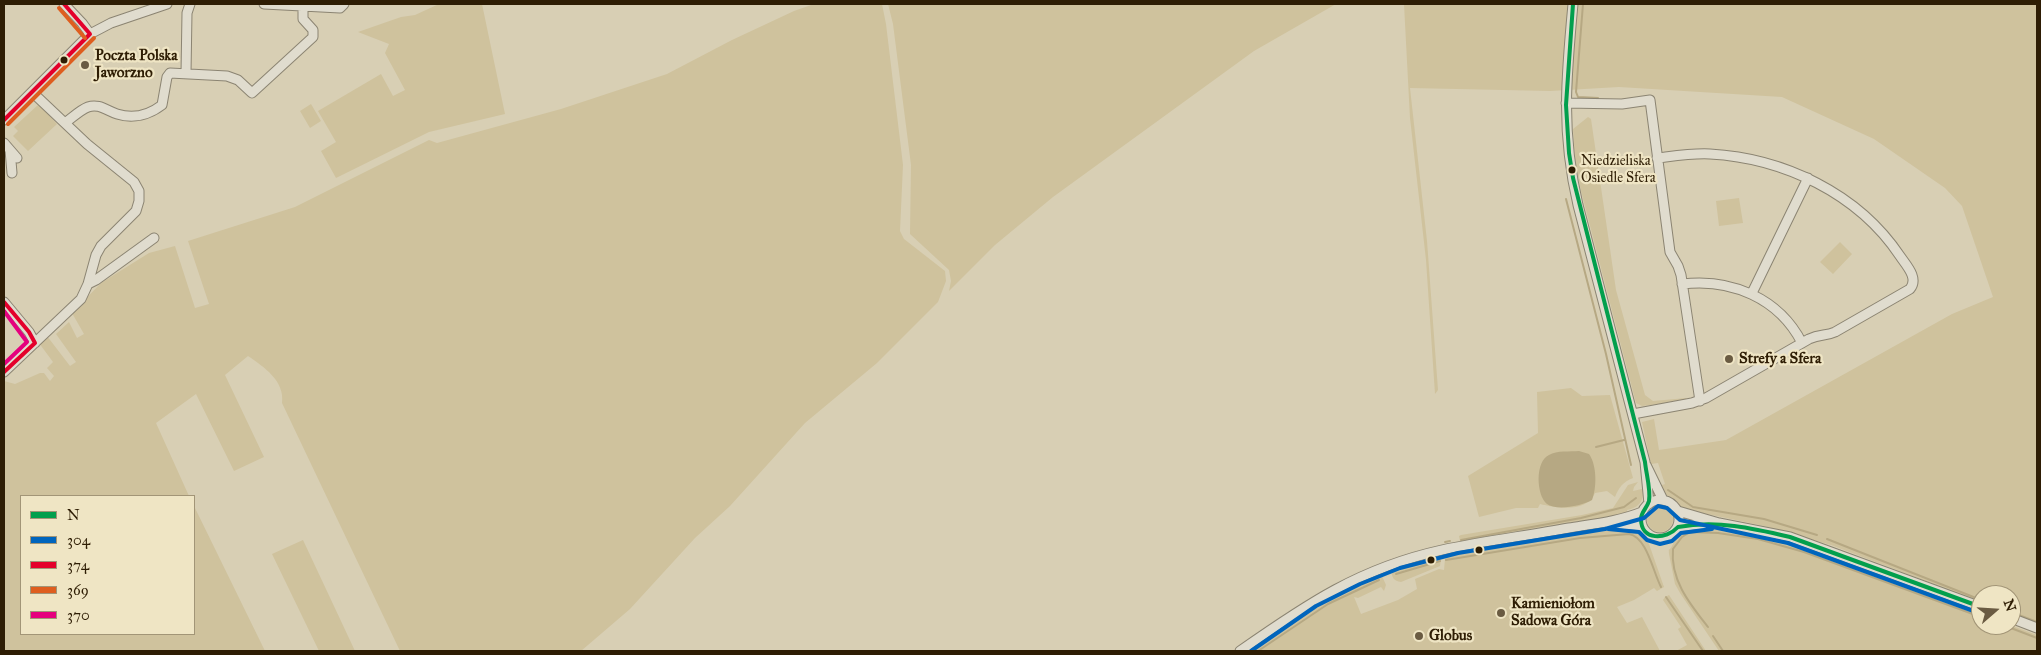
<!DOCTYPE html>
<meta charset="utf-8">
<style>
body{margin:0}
#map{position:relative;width:2041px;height:655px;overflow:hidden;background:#d8cfb4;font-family:"IM FELL Great Primer",serif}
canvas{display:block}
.frame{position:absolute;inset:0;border:5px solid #2e1d04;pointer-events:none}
.legend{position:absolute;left:20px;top:495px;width:175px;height:140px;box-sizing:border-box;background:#efe5c4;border:1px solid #a29577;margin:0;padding:6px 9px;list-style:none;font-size:15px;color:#2e1d04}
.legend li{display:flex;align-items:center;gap:10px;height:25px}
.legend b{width:25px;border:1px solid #a29577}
.north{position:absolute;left:1971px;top:585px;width:50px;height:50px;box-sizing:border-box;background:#efe5c4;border:1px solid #a29577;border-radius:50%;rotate:71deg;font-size:14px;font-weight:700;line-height:20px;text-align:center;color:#2e1d04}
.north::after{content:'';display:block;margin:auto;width:18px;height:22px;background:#6a5b42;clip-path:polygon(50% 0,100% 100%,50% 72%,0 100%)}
</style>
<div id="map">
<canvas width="2041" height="655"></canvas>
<div class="frame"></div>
<ul class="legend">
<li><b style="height:6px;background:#029f4d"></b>N</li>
<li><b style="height:6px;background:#0065bd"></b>304</li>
<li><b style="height:6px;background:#e4002b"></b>374</li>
<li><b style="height:6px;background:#de5e1f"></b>369</li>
<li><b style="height:6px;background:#e5007d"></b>370</li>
</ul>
<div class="north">N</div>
</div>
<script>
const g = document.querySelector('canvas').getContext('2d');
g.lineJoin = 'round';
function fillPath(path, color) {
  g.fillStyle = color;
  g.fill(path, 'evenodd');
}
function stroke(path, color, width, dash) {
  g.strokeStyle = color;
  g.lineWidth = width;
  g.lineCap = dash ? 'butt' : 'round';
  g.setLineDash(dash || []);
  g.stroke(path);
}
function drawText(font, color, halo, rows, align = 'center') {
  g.font = font + ' "IM FELL Great Primer",serif';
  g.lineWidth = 4.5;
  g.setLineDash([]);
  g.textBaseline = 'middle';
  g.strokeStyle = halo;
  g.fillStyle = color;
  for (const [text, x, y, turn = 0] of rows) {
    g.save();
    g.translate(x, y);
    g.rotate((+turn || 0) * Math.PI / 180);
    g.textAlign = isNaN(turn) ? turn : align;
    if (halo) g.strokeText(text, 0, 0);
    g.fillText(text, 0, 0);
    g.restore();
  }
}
fillPath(new Path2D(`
 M 439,4 L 482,4 L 505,114 L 429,132 L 336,178 L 321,151 L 336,142 L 318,111 L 381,74 L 393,96 L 405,90 L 385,53 L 389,44 L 358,32 L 401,17 L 415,15 Z
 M 814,4 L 882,4 L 886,24 L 903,165 L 900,231 L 904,239 L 945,271 L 946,281 L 938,302 L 877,363 L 805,423 L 730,506 L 695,538 L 630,609 L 581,651 L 400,651 L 282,403 C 285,381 264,367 248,356 L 225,375 L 264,457 L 234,471 L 196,394 L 156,423 L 189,496 L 21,496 L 21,634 L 194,634 L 194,506 L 265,651 L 4,651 L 4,381 L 15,384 L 40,373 L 44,373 L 50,381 L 54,376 L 47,368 L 53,362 L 39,343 L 47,336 L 70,366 L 76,362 L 56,334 L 69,322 L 77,338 L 84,334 L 72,313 L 101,283 L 149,253 L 175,246 L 195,308 L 209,304 L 188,241 L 295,207 L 429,140 L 437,143 L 561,109 L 667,74 L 732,40 L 794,11 Z
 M 888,4 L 1336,4 L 1254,51 L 1053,197 L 995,245 L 949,291 L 951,281 L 949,270 L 910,234 L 911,165 L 893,24 Z
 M 1404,4 L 2037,4 L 2037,624 L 2011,614 L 2011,595 L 1981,595 L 1981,602 L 1831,545 L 1764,526 L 1679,508 C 1673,499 1665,496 1659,486 L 1665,484 L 1658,463 L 1651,464 L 1642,422 L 1654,419 L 1659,450 L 1726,440 L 1952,314 L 1993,297 L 1962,206 L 1945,188 L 1874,139 L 1782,97 L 1619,87 L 1550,91 L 1410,88 L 1427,241 L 1438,390 L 1435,394 L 1426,260 L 1410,118 Z
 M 39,104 L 57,124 L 28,151 L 13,136 L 18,131 L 14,127 Z
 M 311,104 L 321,121 L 310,128 L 300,111 Z
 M 1588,117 L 1591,119 L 1616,290 L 1645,395 L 1653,401 L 1686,398 L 1687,401 L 1642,406 L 1636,403 L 1581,191 L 1575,160 L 1573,129 Z
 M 1739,198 L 1743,223 L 1719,226 L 1716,201 Z
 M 1840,242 L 1852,254 L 1833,274 L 1820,262 Z
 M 1571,388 L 1582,396 L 1610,395 L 1633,478 C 1623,482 1619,487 1615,497 L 1607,491 L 1595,493 C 1587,513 1557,508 1540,504 L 1538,508 L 1516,508 L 1479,517 L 1468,476 L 1538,433 L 1537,392 Z
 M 1638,482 L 1634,487 L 1633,491 L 1642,489 C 1645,501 1638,508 1627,510 L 1627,514 L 1462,543 L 1460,541 L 1459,536 L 1461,535 L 1582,515 L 1613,508 L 1628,485 Z
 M1647 519a13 13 0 1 1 26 0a13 13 0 1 1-26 0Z
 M 1704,529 L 1739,531 L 1805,549 L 1981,614 L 1981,625 L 2010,625 L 2037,635 L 2037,651 L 1719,651 L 1680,593 L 1675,584 L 1669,554 C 1669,546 1668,553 1672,546 C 1679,532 1689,530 1704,529 Z
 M 1621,530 L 1638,532 L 1649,544 L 1664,587 L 1657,591 L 1654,588 L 1634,600 L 1617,607 L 1627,623 L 1642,617 L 1660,651 L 1252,651 C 1293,623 1333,594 1379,576 L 1382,576 L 1386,585 L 1384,591 L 1381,587 L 1358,598 L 1354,597 L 1361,614 L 1398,600 L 1417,589 L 1415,579 L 1439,569 L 1444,570 L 1445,559 L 1449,556 L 1593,532 Z
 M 303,540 L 355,651 L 319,651 L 272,554 Z
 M 1436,558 L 1441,559 L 1440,566 L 1401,582 C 1394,581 1391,577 1392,571 Z
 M 1669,595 L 1706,651 L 1676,651 L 1687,645 L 1678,629 L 1681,627 L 1663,600 L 1665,597 Z`), '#cfc29d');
fillPath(new Path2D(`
 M 1579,451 L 1589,454 C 1597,465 1597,488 1592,500 C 1582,506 1556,511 1547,504 C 1536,495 1535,461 1549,455 C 1557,450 1570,452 1579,451 Z`), '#b6a883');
stroke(new Path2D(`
 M 1583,4 L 1576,92 L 1578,97 L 1598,98
 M 1566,199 L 1606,354 L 1631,465
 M 1596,447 L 1624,440
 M 1668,490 L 1693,507 L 1764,519 L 1817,535
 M 1827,539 L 1981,600
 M 1461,540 L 1581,518 L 1624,507 L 1636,498
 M 1445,542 L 1450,541
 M 1446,560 L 1580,538 L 1629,534 C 1647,537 1653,572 1661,587
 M 1396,574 L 1440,561
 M 1666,597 L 1703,651
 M 2011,612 L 2037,622
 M 2003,625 L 2037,638
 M 1708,627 C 1690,604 1670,580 1673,549 L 1682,537 L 1690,532 L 1718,533 L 1758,539 L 1804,552 L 1981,617
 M 1713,636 L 1723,651
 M 1258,651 L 1328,604 L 1379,580`), '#b6a883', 2);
const minor = new Path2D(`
 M 64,4 L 82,23 L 90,34
 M 264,4 L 340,8 L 344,4
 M 1573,4 C 1566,78 1561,132 1578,205 L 1645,462 L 1649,504
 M 186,73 L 187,13 L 190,4
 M 1566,103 L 1622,104 L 1650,100 L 1670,252 L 1678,266 L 1681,275 L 1700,401
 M 4,120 L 90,34 L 111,23 L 167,4
 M 65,123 C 72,118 80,110 88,107 C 99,103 107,111 117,114 C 133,119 149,115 162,105 L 167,77 L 170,73 L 227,76 L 238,80 L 252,93 L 313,37 L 313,30 L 303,19 L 303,5
 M 4,143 L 17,158
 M 10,150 L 12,173
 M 88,284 L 96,280 L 154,238
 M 1682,284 C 1731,278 1779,298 1802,343
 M 1752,293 L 1808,178
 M 4,302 L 29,332 L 35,343
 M 4,372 L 81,299 L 88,284 L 96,255 L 101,246 L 136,211 L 139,201 L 139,191 L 134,182 L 87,144 L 32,92
 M 1633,414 L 1692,403 L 1706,398 L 1809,339 C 1820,334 1826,336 1835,332 L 1910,289 C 1919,278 1906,265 1900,256 C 1858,193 1783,158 1710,154 C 1693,153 1674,156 1657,158
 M 1646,465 L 1663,500
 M1641 519a19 19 0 1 1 38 0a19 19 0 1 1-38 0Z
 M 1678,511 L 1719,523 L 1790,537 L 1981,607
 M 1608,523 L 1642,526
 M 1678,527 L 1711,523
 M 2011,618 L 2037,628
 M 1240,651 C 1307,604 1360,568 1442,550 C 1483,541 1526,536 1569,528 C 1593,524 1620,521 1642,512`);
stroke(minor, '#8b8472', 11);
stroke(minor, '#e0dcce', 9);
stroke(new Path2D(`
 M 1573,4 L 1566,105 L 1569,153 L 1573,178 L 1645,462 C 1646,473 1651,490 1649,501 C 1647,508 1641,512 1641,519 C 1641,541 1666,540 1678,527 C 1717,520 1752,528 1790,537 L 1981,607`), '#029f4d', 4);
stroke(new Path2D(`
 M 1608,529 L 1639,532 L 1647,540 L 1660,544 L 1672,541 L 1681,533 L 1712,529
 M 1251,651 L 1316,606 L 1360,584 L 1400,568 L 1458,553 L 1605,529 L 1644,518 L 1658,506 L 1667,508 L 1680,520 L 1788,543 L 1979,613`), '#0065bd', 4);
stroke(new Path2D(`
 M 4,120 L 90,34 L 64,4
 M 4,302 L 29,332 L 35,343
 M 4,372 L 35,343`), '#e4002b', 4);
stroke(new Path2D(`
 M 59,8 L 85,38
 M 8,124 L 94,38`), '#de5e1f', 4);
stroke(new Path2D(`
 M 4,311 L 27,342 L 4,364`), '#e5007d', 4);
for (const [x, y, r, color] of [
 [64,60,4.5,"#2e1d04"],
 [85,65,5,"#6a5b42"],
 [1572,170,4.5,"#2e1d04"],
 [1729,359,5,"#6a5b42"],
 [1479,550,4.5,"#2e1d04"],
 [1431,560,4.5,"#2e1d04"],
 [1501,613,5,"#6a5b42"],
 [1419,636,5,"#6a5b42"]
]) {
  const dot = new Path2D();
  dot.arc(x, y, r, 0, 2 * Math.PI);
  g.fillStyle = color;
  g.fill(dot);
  stroke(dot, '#efe5c4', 2);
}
drawText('14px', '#2e1d04', '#efe5c4', [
 ["Niedzieliska",1581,162],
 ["Osiedle Sfera",1581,179]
], 'left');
drawText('bold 15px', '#2e1d04', '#efe5c4', [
 ["Poczta Polska",95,56],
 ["Jaworzno",95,73],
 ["Strefy a Sfera",1739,359],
 ["Kamieniołom",1511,604],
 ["Sadowa Góra",1511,621],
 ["Globus",1429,636]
], 'left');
</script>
